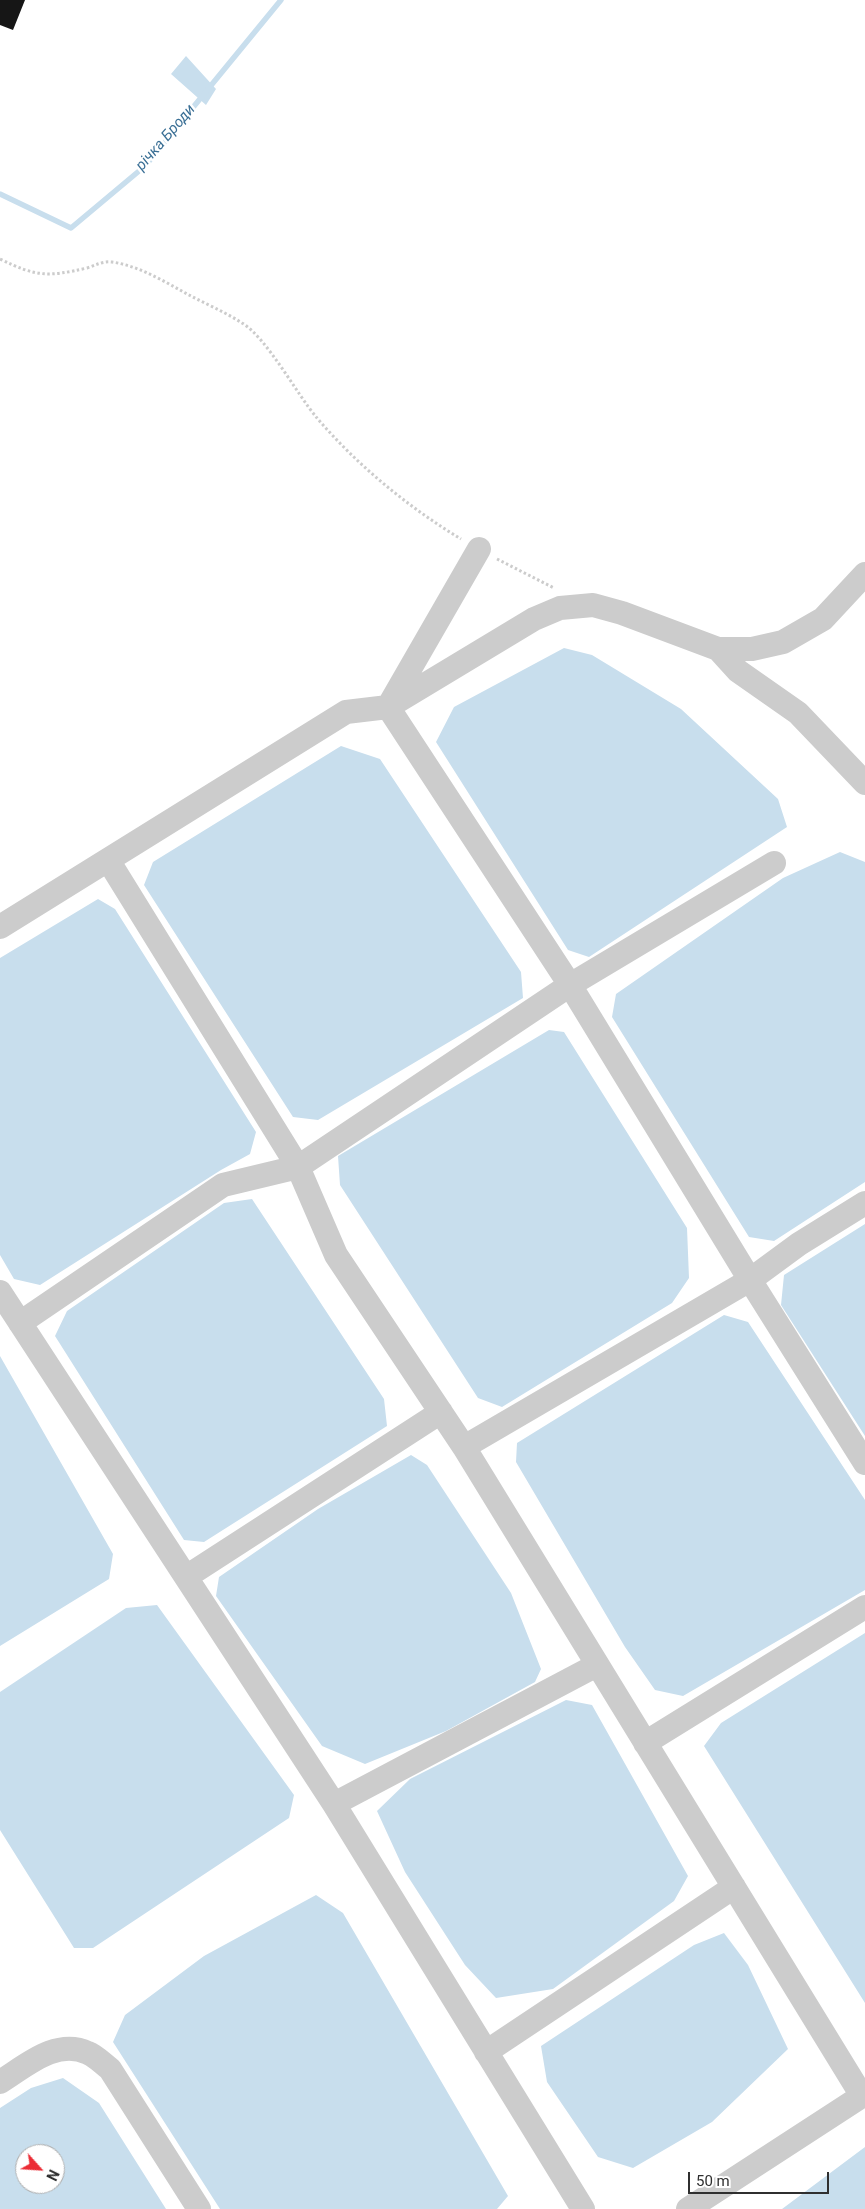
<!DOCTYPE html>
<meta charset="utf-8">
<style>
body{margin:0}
#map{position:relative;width:865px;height:2209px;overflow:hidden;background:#fff;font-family:Roboto,sans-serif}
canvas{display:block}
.north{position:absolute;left:15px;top:2144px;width:50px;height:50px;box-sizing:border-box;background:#fff;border:1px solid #acacac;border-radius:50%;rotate:116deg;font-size:14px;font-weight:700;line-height:20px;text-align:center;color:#2f2f2f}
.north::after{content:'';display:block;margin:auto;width:18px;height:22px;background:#eb2c35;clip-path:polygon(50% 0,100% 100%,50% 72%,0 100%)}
.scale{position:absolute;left:688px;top:2172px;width:141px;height:22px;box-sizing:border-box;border:2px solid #2f2f2f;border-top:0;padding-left:6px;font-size:15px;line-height:18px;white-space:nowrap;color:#2f2f2f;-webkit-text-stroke:4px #fff;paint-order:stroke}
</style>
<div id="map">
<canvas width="865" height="2209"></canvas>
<div class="north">N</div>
<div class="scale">50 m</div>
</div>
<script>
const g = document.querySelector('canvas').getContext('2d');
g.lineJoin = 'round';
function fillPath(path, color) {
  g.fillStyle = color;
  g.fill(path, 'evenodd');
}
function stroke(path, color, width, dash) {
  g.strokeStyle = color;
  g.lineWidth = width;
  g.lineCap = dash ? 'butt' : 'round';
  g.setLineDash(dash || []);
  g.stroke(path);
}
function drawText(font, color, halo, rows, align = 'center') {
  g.font = font + ' Roboto,sans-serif';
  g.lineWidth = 5;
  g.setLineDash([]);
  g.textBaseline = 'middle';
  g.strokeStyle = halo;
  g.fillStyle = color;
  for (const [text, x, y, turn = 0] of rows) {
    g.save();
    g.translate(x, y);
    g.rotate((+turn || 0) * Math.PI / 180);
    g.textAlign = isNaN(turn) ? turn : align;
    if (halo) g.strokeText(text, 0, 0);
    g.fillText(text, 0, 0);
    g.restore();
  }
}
fillPath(new Path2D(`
 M 186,56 L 216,89 L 206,105 L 171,74 Z
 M 564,648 L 592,655 L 681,709 L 778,799 L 787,827 L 589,957 L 568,950 L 436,742 L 454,707 Z
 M 341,746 L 380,759 L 521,972 L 523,998 L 318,1120 L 293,1117 L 144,885 L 153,862 Z
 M 840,852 L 865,862 L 865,1182 L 774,1241 L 749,1237 L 612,1017 L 616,994 L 783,878 Z
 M 98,899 L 115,909 L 256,1132 L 250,1154 L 221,1170 L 40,1285 L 14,1279 L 0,1255 L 0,958 Z
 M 549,1030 L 564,1032 L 687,1228 L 689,1278 L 672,1303 L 502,1407 L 478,1398 L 340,1185 L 338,1156 Z
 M 252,1199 L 384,1399 L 387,1426 L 204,1542 L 184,1540 L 55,1336 L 67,1311 L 224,1203 Z
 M 865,1224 L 865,1436 L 781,1305 L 784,1275 Z
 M 724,1315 L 748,1322 L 865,1500 L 865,1590 L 683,1696 L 655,1690 L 625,1647 L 516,1462 L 517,1443 Z
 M 0,1356 L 113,1554 L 109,1579 L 0,1646 Z
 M 411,1455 L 427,1465 L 511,1593 L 541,1669 L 535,1682 L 446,1731 L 365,1764 L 322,1746 L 216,1596 L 219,1577 L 318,1509 Z
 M 157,1605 L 294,1795 L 289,1818 L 93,1948 L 74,1948 L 0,1830 L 0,1692 L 126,1608 Z
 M 865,1633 L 865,2003 L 704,1746 L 721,1723 Z
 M 566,1700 L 592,1705 L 688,1876 L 674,1901 L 553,1989 L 496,1998 L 465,1965 L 405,1872 L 377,1811 L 410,1779 Z
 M 316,1895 L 343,1913 L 508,2196 L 497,2209 L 220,2209 L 113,2042 L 125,2015 L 204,1956 Z
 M 724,1933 L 748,1965 L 788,2049 L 712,2122 L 633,2168 L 598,2157 L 547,2082 L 541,2046 L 694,1945 Z
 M 63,2078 L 99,2103 L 166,2209 L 0,2209 L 0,2108 L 31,2088 ZM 25,2154 L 55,2154 L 55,2184 L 25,2184 Z
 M 865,2147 L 865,2209 L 782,2209 Z`), '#c8deed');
stroke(new Path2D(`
 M 0,194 L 71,228 L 145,166 L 281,0`), '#c8deed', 5.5);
fillPath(new Path2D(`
 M 0,0 L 25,0 L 13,30 L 0,25 Z`), '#161616');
stroke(new Path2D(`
 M 0,259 C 37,277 47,277 87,268 C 96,265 103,261 112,262 C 140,266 165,282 189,295 C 206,304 225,312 242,323 C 267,338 296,393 317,418 C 357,465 408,507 461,539
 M 497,559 L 554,588`), '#ccc', 3, [2.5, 2.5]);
stroke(new Path2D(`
 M 865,574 L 823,619 L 783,642 L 752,649 L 718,649 L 622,613 L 593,605 L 560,608 L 534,619 L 388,707 L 570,985 L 750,1280 L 865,1463
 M 718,649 L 738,671 L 798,713 L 865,783
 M 108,860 L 298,1167 L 336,1255 L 464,1447 L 862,2096
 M 0,927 L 346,712 L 388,707 L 479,549
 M 0,1292 L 334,1804 L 583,2209
 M 20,1323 L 223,1185 L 298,1167 L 570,985 L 774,863
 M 464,1447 L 750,1280 L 799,1244 L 865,1203
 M 186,1577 L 441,1412
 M 645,1743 L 865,1607
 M 334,1804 L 597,1665
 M 486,2052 L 734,1887
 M 0,2082 C 26,2066 56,2038 88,2053 C 96,2056 103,2064 110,2069 L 199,2209
 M 688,2209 L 865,2094`), '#ccc', 24);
drawText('italic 15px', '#3a6f95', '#fff', [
 ["річка Броди",166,138,-49]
]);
</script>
